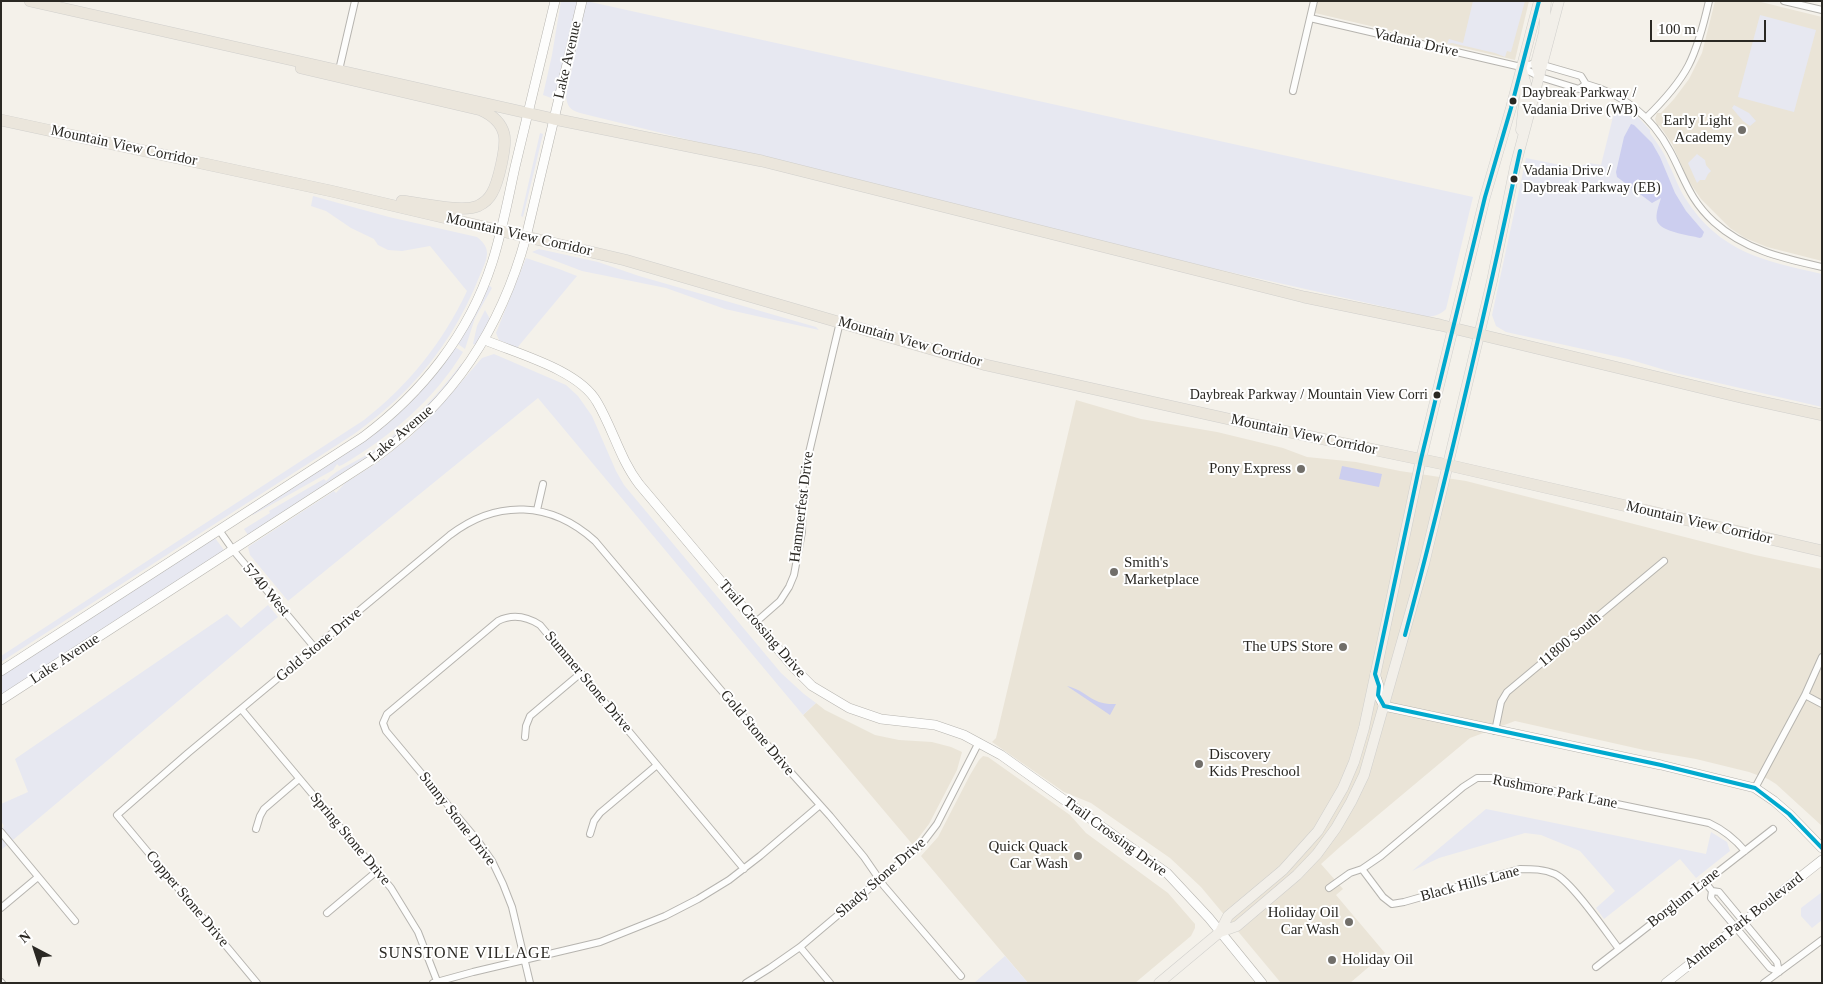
<!DOCTYPE html>
<style>
body{margin:0}
#map{position:relative;width:1823px;height:984px;overflow:hidden;background:#f4f1ea;font-family:"Times New Roman",serif}
canvas{display:block}
.frame{position:absolute;inset:0;border:2px solid #2a2823;pointer-events:none}
.north{position:absolute;left:10px;top:924px;width:50px;height:50px;-webkit-text-stroke:4px #fff;paint-order:stroke;rotate:320deg;font-size:14px;font-weight:700;line-height:20px;text-align:center;color:#2a2823}
.north::after{content:'';display:block;margin:auto;width:18px;height:22px;background:#2a2823;clip-path:polygon(50% 0,100% 100%,50% 72%,0 100%)}
.scale{position:absolute;left:1650px;top:20px;width:116px;height:22px;box-sizing:border-box;border:2px solid #2a2823;border-top:0;padding-left:6px;font-size:15px;line-height:18px;white-space:nowrap;color:#2a2823;-webkit-text-stroke:4px #fff;paint-order:stroke}
</style>
<div id="map">
<canvas width="1823" height="984"></canvas>
<div class="frame"></div>
<div class="north">N</div>
<div class="scale">100 m</div>
</div>
<script>
const g = document.querySelector('canvas').getContext('2d');
g.lineJoin = 'round';
function fillPath(path, color) {
  g.fillStyle = color;
  g.fill(path, 'evenodd');
}
function stroke(path, color, width, dash) {
  g.strokeStyle = color;
  g.lineWidth = width;
  g.lineCap = dash ? 'butt' : 'round';
  g.setLineDash(dash || []);
  g.stroke(path);
}
function drawText(font, color, halo, rows, align = 'center') {
  g.font = font + ' "Times New Roman",serif';
  g.lineWidth = 4;
  g.setLineDash([]);
  g.textBaseline = 'middle';
  g.strokeStyle = halo;
  g.fillStyle = color;
  for (const [text, x, y, turn = 0] of rows) {
    g.save();
    g.translate(x, y);
    g.rotate((+turn || 0) * Math.PI / 180);
    g.textAlign = isNaN(turn) ? turn : align;
    if (halo) g.strokeText(text, 0, 0);
    g.fillText(text, 0, 0);
    g.restore();
  }
}
fillPath(new Path2D(`
 M 1318,1 L 1529,1 L 1515,60 L 1315,13 Z
 M 1715,1 L 1757,1 L 1822,17 L 1822,261 L 1767,247 L 1745,238 L 1730,228 L 1701,199 L 1688,180 L 1672,144 L 1660,126 L 1657,125 L 1655,119 L 1657,113 L 1661,113 L 1674,99 L 1689,79 L 1702,53 Z
 M 1076,400 L 1141,419 L 1217,432 L 1283,448 L 1307,457 L 1356,462 L 1400,471 L 1466,481 L 1755,555 L 1822,569 L 1822,826 L 1776,784 L 1768,779 L 1749,772 L 1696,759 L 1644,750 L 1515,721 L 1470,738 L 1341,846 L 1321,864 L 1343,889 L 1336,895 L 1385,953 L 1350,983 L 1281,983 L 1201,887 L 1170,858 L 1091,803 L 1064,792 L 992,742 L 996,738 Z
 M 816,703 L 825,710 L 875,735 L 899,740 L 932,742 L 951,747 L 962,752 L 957,770 L 929,824 L 913,845 L 803,715 Z
 M 983,756 L 988,757 L 1070,815 L 1086,833 L 1168,893 L 1195,924 L 1195,928 L 1191,936 L 1135,983 L 1028,983 L 921,856 L 938,837 L 970,775 L 979,760 Z`), '#eae4d7');
fillPath(new Path2D(`
 M 561,1 L 579,1 L 554,99 L 543,95 L 552,55 Z
 M 586,1 L 1473,197 L 1446,309 C 1433,322 1419,315 1403,311 L 1190,263 L 580,113 C 570,110 567,106 566,96 Z
 M 1473,1 L 1525,1 L 1511,52 L 1507,51 L 1505,57 L 1495,53 L 1452,43 L 1447,44 L 1449,39 L 1463,43 Z
 M 1760,15 L 1816,30 L 1794,112 L 1738,97 Z
 M 1616,105 L 1632,115 L 1635,114 L 1650,130 L 1650,133 C 1657,143 1664,152 1668,163 C 1674,174 1678,187 1685,198 C 1719,252 1764,261 1822,274 L 1822,407 L 1675,373 L 1628,359 L 1506,332 L 1496,326 L 1492,315 L 1526,158 L 1575,168 L 1589,163 L 1601,165 Z
 M 1734,105 L 1749,113 L 1756,121 L 1750,126 L 1743,121 L 1732,108 Z
 M 540,133 L 543,134 L 523,217 L 521,216 Z
 M 1697,154 L 1705,160 L 1706,165 L 1711,171 L 1708,174 L 1705,180 L 1700,180 L 1697,183 L 1688,163 Z
 M 313,196 L 389,217 L 477,237 C 482,241 487,246 487,253 C 487,260 483,268 480,275 C 464,316 440,355 409,387 C 392,405 373,420 354,434 L 1,662 L 1,656 L 364,420 C 409,385 443,342 467,291 L 430,246 L 402,251 L 388,250 L 378,245 L 374,239 L 351,228 L 326,211 L 311,206 Z
 M 539,249 L 598,262 L 639,276 L 816,327 L 819,330 L 725,309 L 666,288 L 582,271 L 532,252 Z
 M 526,258 L 559,269 L 577,276 L 517,348 L 499,340 L 496,333 Z
 M 489,285 L 492,288 L 475,318 L 465,349 L 458,344 L 478,309 Z
 M 485,310 L 490,319 L 476,345 L 473,344 L 477,326 Z
 M 455,347 L 463,352 C 434,400 390,437 342,465 L 339,466 L 337,464 L 333,470 L 253,515 L 252,514 L 371,436 L 393,419 L 417,396 Z
 M 494,354 L 566,385 L 578,396 L 592,416 L 616,471 L 624,485 L 781,673 L 804,694 L 816,703 L 803,715 L 538,398 L 288,601 L 250,555 L 248,547 L 334,491 L 336,493 L 345,483 L 377,463 L 409,438 L 436,411 L 482,358 Z
 M 461,364 L 463,366 L 427,408 L 387,444 L 248,535 L 244,529 L 270,513 L 269,511 L 324,479 L 326,481 C 339,467 359,461 374,450 C 409,425 435,399 461,364 Z
 M 215,538 L 224,550 L 223,552 L 1,695 L 1,675 Z
 M 268,605 L 278,617 L 1,850 L 1,829 L 4,826 L 1,821 L 1,804 L 28,792 L 15,759 L 227,614 L 241,628 Z
 M 1486,809 L 1706,854 L 1711,832 L 1727,842 L 1730,851 L 1696,878 L 1680,859 L 1604,919 L 1596,908 L 1615,891 L 1580,851 L 1541,835 L 1525,833 L 1439,858 L 1412,871 Z
 M 1822,892 L 1822,920 L 1812,928 L 1801,916 L 1801,908 Z
 M 1005,956 L 1028,983 L 974,983 Z`), '#e7e8f1');
fillPath(new Path2D(`
 M 1631,124 L 1634,125 L 1652,143 L 1660,157 L 1675,193 L 1686,211 L 1704,232 L 1702,237 L 1700,238 C 1689,235 1661,232 1657,221 C 1655,214 1659,205 1661,198 L 1652,203 L 1617,177 L 1616,172 L 1624,137 Z
 M 1342,466 L 1382,474 L 1379,487 L 1339,479 Z
 M 1067,686 C 1088,691 1090,705 1116,704 L 1110,715 Z`), '#ccceef');
const street = new Path2D(`
 M 1784,1 L 1822,10
 M 1310,18 L 1521,67 L 1540,77 L 1579,89 L 1586,84
 M 1521,67 L 1536,63 L 1581,76 L 1586,84 C 1623,94 1652,117 1670,151 C 1685,179 1689,199 1714,222 C 1745,250 1782,258 1822,267
 M 339,70 L 355,1
 M 1293,91 L 1314,1
 M 1646,118 C 1688,77 1696,58 1709,1
 M 537,510 L 543,484
 M 219,530 L 233,550 L 315,648
 M 756,622 L 780,601 L 789,587 L 794,575 L 802,532 L 803,478 L 840,322
 M 1805,695 L 1822,704
 M 242,710 L 391,888 L 418,932 L 437,981
 M 1495,731 L 1501,702 L 1507,692 L 1664,561
 M 525,737 L 526,726 L 530,716 L 581,673
 M 1755,788 L 1805,695 L 1822,657
 M 256,829 L 260,816 L 264,809 L 299,779
 M 1,832 L 75,921
 M 590,834 L 594,821 L 600,813 L 657,765
 M 1362,869 L 1383,897 L 1392,904 L 1404,902 L 1520,869 C 1532,869 1544,869 1555,874 C 1572,882 1606,932 1619,949
 M 1705,882 L 1712,891 L 1711,898 L 1770,968 L 1779,972
 M 1329,888 L 1350,873 L 1362,869 L 1381,856 L 1463,787 L 1477,778 L 1491,778 L 1709,823 C 1724,830 1734,838 1745,851
 M 1712,891 L 1719,892 L 1777,962 L 1779,972
 M 1,908 L 38,877
 M 327,913 L 377,871
 M 800,947 L 830,983
 M 1596,967 L 1773,829
 M 1,982 L 2,983
 M 257,983 L 117,815 L 188,753 L 450,535 C 497,499 551,501 595,541 L 786,767 L 830,816 L 864,857 L 884,886 L 961,976
 M 433,983 L 473,972 L 600,942 L 665,916 L 698,899 L 729,880 L 760,856 L 820,805
 M 530,983 L 512,907 L 503,884 L 492,861 L 478,841 L 386,731 L 383,723 L 387,714 L 498,621 C 512,614 526,616 540,625 L 744,869
 M 746,983 L 770,968 L 800,947 L 921,845 L 937,824 L 979,742
 M 1764,983 L 1822,940`);
const secondary = new Path2D(`
 M 485,340 C 518,354 579,370 597,402 C 613,429 620,459 639,484 L 794,668 L 812,686 L 849,708 L 881,719 L 935,725 L 964,735 L 1001,755 L 1167,873 L 1209,918 L 1262,983
 M 1,671 L 363,437 C 422,393 469,334 492,263 C 502,232 508,199 515,167 C 528,112 542,57 555,1
 M 1375,674 L 1379,686 L 1378,695 L 1384,706 L 1661,765 L 1755,788 L 1774,801 L 1789,814 L 1822,848
 M 1,700 L 376,457 C 453,401 501,329 526,237 L 582,1
 M 1666,983 L 1822,860`);
const primary = new Path2D(`
 M 1538,71 L 1536,63 L 1544,32 L 1546,1
 M 1521,130 L 1526,84 L 1522,71
 M 1220,932 L 1228,916 L 1283,870 L 1318,831 L 1343,788 L 1354,762 L 1364,728 L 1421,459 L 1485,197 L 1511,108 L 1539,1
 M 1159,983 L 1220,932 L 1237,926 L 1297,875 L 1317,854 L 1336,828 L 1351,802 L 1364,775 L 1424,564 L 1492,281 L 1515,167 L 1559,1`);
const highway = new Path2D(`
 M 30,1 L 554,119 L 762,161 L 1304,297 L 1440,325 L 1744,398 L 1822,415
 M 301,68 L 481,110 C 492,115 501,122 504,134 C 507,146 498,183 492,193 C 489,199 484,203 478,206 C 462,213 421,203 402,201
 M 1,120 L 331,191 L 625,260 L 986,365 L 1260,426 L 1448,465 L 1822,551`);
stroke(street, '#b6b4af', 8);
stroke(secondary, '#b6b4af', 10);
stroke(primary, '#d0cfcc', 11);
stroke(highway, '#d0cfcc', 12);
stroke(street, '#fdfdfc', 6);
stroke(secondary, '#fdfdfc', 9);
stroke(primary, '#f2efe9', 10);
stroke(highway, '#ebe6dc', 11);
stroke(new Path2D(`
 M 1405,635 C 1448,475 1485,313 1520,151
 M 1384,706 L 1378,695 L 1379,686 L 1375,674 L 1421,459 L 1485,197 L 1511,108 L 1539,1
 M 1384,706 L 1661,765 L 1755,788 L 1789,814 L 1822,848`), '#00a9ce', 4);
for (const [x, y, r, color] of [
 [1513,101,4.5,"#2a2823"],
 [1742,130,5,"#716e69"],
 [1514,179,4.5,"#2a2823"],
 [1437,395,4.5,"#2a2823"],
 [1301,469,5,"#716e69"],
 [1114,572,5,"#716e69"],
 [1343,647,5,"#716e69"],
 [1199,764,5,"#716e69"],
 [1078,856,5,"#716e69"],
 [1349,922,5,"#716e69"],
 [1332,960,5,"#716e69"]
]) {
  const dot = new Path2D();
  dot.arc(x, y, r, 0, 2 * Math.PI);
  g.fillStyle = color;
  g.fill(dot);
  stroke(dot, '#fff', 2);
}
drawText('14px', '#2a2823', '#fff', [
 ["Daybreak Parkway /",1522,93],
 ["Vadania Drive (WB)",1522,110],
 ["Vadania Drive /",1523,171],
 ["Daybreak Parkway (EB)",1523,188],
 ["Daybreak Parkway / Mountain View Corri",1428,395,"right"]
], 'left');
drawText('15px', '#2a2823', '#fff', [
 ["Vadania Drive",1416,43,13],
 ["Lake Avenue",568,60,-77],
 ["Mountain View Corridor",124,146,12],
 ["Mountain View Corridor",519,235,13],
 ["Mountain View Corridor",910,342,16],
 ["Lake Avenue",401,434,-40],
 ["Mountain View Corridor",1304,435,12],
 ["Hammerfest Drive",802,507,-83],
 ["Mountain View Corridor",1699,523,13],
 ["5740 West",266,590,50],
 ["Trail Crossing Drive",762,629,49],
 ["11800 South",1570,640,-40],
 ["Gold Stone Drive",319,645,-40],
 ["Lake Avenue",65,659,-33],
 ["Summer Stone Drive",588,682,50],
 ["Gold Stone Drive",757,733,50],
 ["Rushmore Park Lane",1555,792,11],
 ["Sunny Stone Drive",457,819,52],
 ["Trail Crossing Drive",1115,837,36],
 ["Spring Stone Drive",350,839,50],
 ["Shady Stone Drive",881,878,-41],
 ["Black Hills Lane",1470,884,-15],
 ["Borglum Lane",1684,898,-38],
 ["Copper Stone Drive",187,899,50],
 ["Anthem Park Boulevard",1744,921,-38]
]);
drawText('15px', '#2a2823', '#fff', [
 ["Early Light",1732,121],
 ["Academy",1732,138],
 ["Pony Express",1291,469],
 ["Smith's",1124,563,"left"],
 ["Marketplace",1124,580,"left"],
 ["The UPS Store",1333,647],
 ["Discovery",1209,755,"left"],
 ["Kids Preschool",1209,772,"left"],
 ["Quick Quack",1068,847],
 ["Car Wash",1068,864],
 ["Holiday Oil",1339,913],
 ["Car Wash",1339,930],
 ["Holiday Oil",1342,960,"left"]
], 'right');
g.letterSpacing = '1px';
drawText('16px', '#2a2823', '#fff', [
 ["SUNSTONE VILLAGE",465,954]
]);
g.letterSpacing = '0px';
</script>
